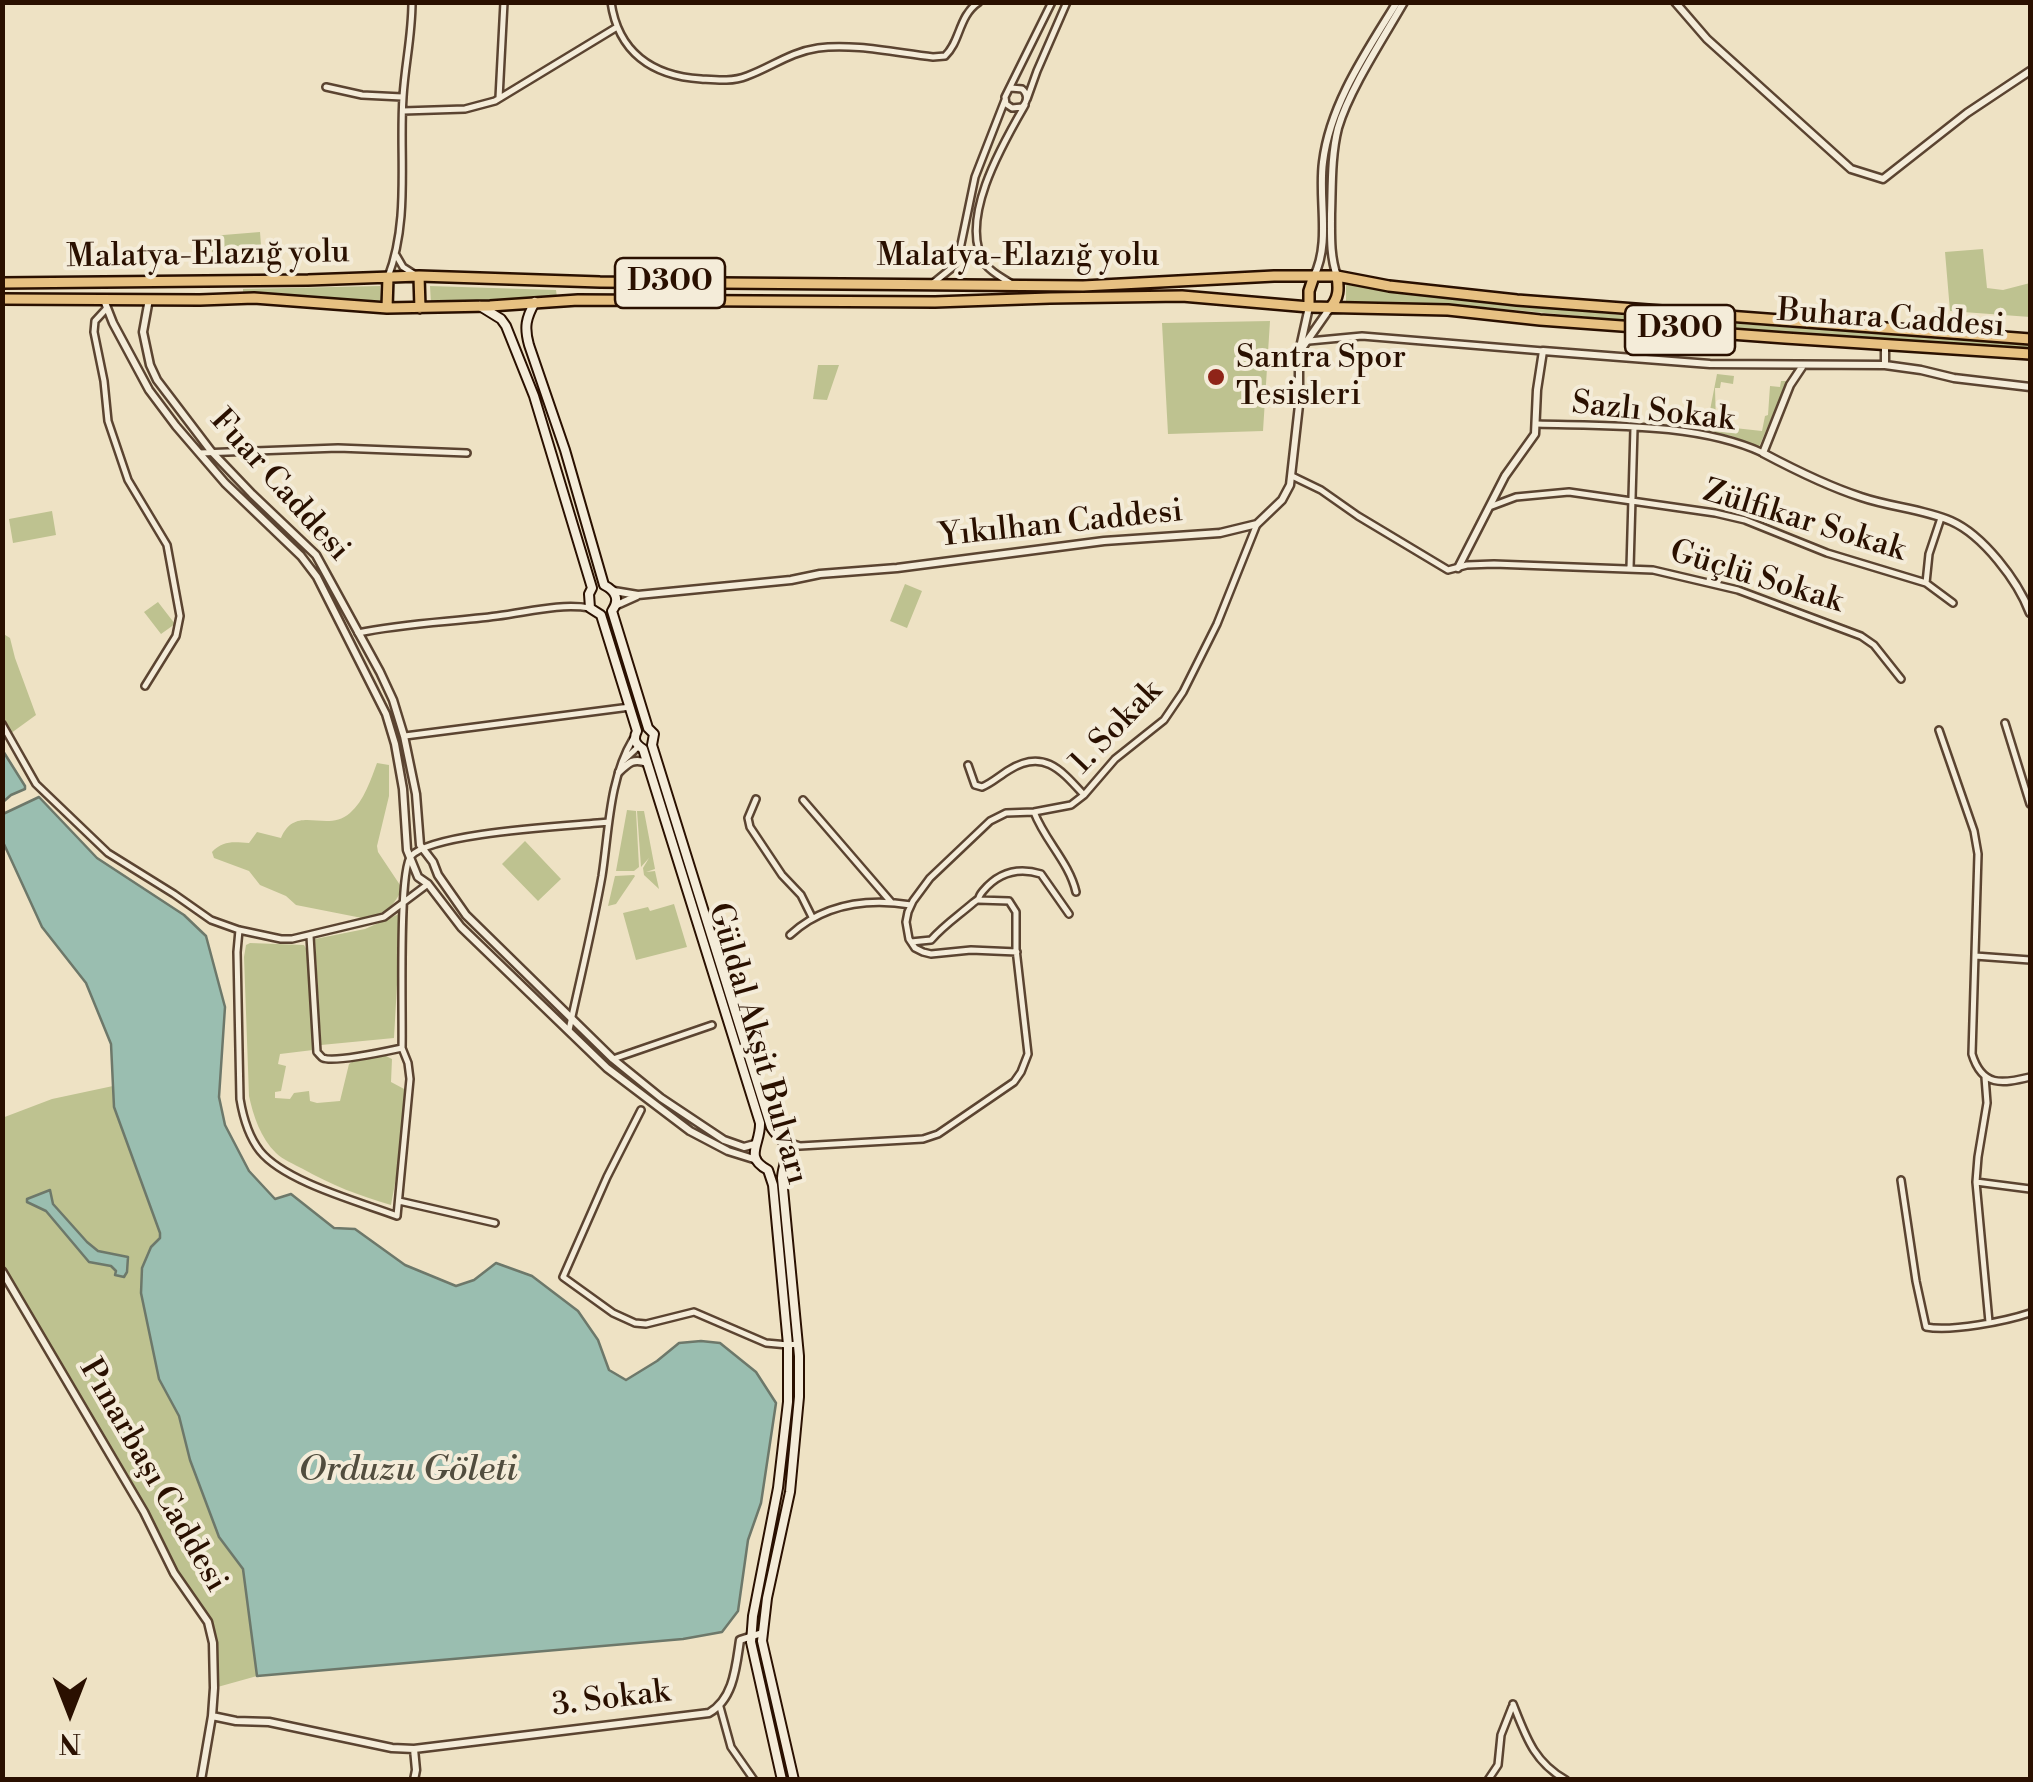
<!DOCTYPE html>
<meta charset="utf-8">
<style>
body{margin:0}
#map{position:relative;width:2033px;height:1782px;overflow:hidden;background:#eee2c4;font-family:"Libre Bodoni",serif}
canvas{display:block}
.frame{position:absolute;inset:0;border:5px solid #2a1000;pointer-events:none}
.north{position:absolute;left:20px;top:1662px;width:100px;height:100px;-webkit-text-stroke:8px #f4ecd9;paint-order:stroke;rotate:180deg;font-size:28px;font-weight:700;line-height:40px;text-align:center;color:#2a1000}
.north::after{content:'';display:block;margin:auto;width:35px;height:45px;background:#2a1000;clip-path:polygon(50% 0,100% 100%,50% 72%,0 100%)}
</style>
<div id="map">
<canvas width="2033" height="1782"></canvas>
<div class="frame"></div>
<div class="north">N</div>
</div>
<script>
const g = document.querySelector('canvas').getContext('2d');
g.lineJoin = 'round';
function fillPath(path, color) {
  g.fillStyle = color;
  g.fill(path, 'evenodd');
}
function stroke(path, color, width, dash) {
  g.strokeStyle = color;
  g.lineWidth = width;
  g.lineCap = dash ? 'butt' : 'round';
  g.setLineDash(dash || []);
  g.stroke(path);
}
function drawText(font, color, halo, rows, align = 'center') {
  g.font = font + ' "Libre Bodoni",serif';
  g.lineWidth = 8;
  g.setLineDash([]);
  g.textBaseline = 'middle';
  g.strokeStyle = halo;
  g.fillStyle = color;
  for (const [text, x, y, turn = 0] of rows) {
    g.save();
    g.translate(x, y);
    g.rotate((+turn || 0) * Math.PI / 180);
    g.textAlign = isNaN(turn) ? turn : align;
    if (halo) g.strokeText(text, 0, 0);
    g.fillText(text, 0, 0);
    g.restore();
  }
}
fillPath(new Path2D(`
 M 260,232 L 262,259 L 213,262 L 211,236 Z
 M 1983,249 L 1987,288 L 2003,290 L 2030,283 L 2030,317 L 1950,311 L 1945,252 Z
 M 1346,283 L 1440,297 L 1640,317 L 2030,344 L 2030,349 L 1641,322 L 1483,307 L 1346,302 Z
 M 380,286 L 381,304 L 243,294 L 243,289 Z
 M 430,286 L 556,290 L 557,297 L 431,304 Z
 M 1270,321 L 1263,431 L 1168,434 L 1162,323 Z
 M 818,365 L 839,365 L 827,400 L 813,399 Z
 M 1717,374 L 1734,376 L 1733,384 L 1721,382 L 1720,388 L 1715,388 L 1716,426 L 1762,431 L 1765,416 L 1768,415 L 1770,386 L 1780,387 L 1781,381 L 1787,381 L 1759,447 L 1732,436 L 1706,431 Z
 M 52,511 L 56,535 L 13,543 L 9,519 Z
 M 905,584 L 922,591 L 907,628 L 890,621 Z
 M 158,602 L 175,624 L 161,634 L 144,612 Z
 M 2,633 L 10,638 L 15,658 L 36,715 L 3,739 Z
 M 377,763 L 389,765 L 389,796 L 377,846 L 378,852 L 402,888 C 396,905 381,919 362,918 L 296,905 L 286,896 L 260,885 L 249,871 L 214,858 L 212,852 C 223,840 234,842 249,843 L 257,832 L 281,838 C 296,803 326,834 350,813 C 364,801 371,779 377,763 Z
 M 627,810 L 636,811 L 639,867 L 634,871 L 616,871 Z
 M 637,811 L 644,811 L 655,869 L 646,872 L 655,871 L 659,889 L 644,875 L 643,868 L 649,858 L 641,867 Z
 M 525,841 L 561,879 L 538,901 L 502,864 Z
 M 634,875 L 635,876 L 616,904 L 608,906 L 615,876 Z
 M 674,904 L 687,947 L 636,960 L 623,913 L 648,907 L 650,911 Z
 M 401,913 L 394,1038 L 321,1045 L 315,939 L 365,929 Z
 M 250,943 L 304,945 L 311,957 L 313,1050 L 280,1054 L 278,1064 L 286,1066 L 281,1091 L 275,1092 L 275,1098 L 290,1099 L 294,1093 L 309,1091 L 310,1101 L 317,1103 L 340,1101 L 349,1064 L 357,1059 L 380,1053 L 392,1059 L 391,1082 L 406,1090 L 400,1156 L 391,1205 C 360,1196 331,1185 303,1169 C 294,1164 283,1160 276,1153 C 261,1139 253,1115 249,1096 L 244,957 L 246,945 Z
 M 113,1086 L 114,1107 L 160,1233 L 160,1238 L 151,1247 L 141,1292 L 159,1379 L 179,1416 L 190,1460 L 219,1537 L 243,1569 L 257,1676 L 214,1688 L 213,1643 L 208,1621 L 186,1591 L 144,1512 L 3,1271 L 2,1118 L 52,1099 Z`), '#bec290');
const water = new Path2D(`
 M 3,751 L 25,786 L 25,789 L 11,795 L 3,802 Z
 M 39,797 L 97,858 L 184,915 L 206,936 L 225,1007 L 219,1097 L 225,1125 L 249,1171 L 275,1199 L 291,1194 L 334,1228 L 355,1229 L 405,1265 L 456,1286 L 474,1280 L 496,1263 L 532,1276 L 578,1311 L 598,1340 L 609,1370 L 626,1380 L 657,1361 L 679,1343 L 701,1341 L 720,1343 L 756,1372 L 776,1403 L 761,1503 L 748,1540 L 738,1611 L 722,1632 L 683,1639 L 257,1676 L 243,1569 L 219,1537 L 190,1460 L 179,1416 L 159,1379 L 141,1293 L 142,1268 L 151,1247 L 160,1238 L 160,1233 L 114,1107 L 111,1044 L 86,983 L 42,927 L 3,842 L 3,814 Z
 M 50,1190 L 53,1204 L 87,1242 L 98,1251 L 128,1257 L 127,1272 L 124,1277 L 115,1275 L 116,1271 L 111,1266 L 89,1262 L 46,1211 L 27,1202 L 27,1199 Z`);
fillPath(water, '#9abeb0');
stroke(water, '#6d786a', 2.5);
const minor = new Path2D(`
 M 611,2 C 618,52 652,76 701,79 C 716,80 732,82 747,76 C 772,67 790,52 818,48 C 853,43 897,53 933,57 L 945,56 C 961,41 958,16 979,2
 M 326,87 L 362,95 L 402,97
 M 1011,88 L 1022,89 C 1028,94 1028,101 1022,107 L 1012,108 L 1006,104 L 1005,97 L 1052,2
 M 499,98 L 504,2
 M 1027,99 L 1037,71 L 1067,2
 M 403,111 L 465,109 L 495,101 L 617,27
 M 396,255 L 403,267 L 414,274
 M 388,277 C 410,220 399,156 403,97 C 405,64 412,36 412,2
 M 932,284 L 953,267 L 959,254 L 975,177 L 1005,100
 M 1012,284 C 1003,278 992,273 986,265 C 956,223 1003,143 1025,105
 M 107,308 L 95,321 L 94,332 L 104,381 L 108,421 L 128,480 L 167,545 L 180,616 L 176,636 L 145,686
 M 1309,341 L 1362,336 L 1543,351
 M 1537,424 C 1608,426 1699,423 1763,453
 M 200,453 L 338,448 L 467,453
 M 1292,476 L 1321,490 L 1358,516 L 1448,570 L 1467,565 L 1494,564 L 1653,570 L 1738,590 L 1861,636 L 1874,645 L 1901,679
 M 1492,506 L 1516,497 L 1569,492 L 1715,513 L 1745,520 L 1827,553 L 1926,583 L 1929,554 L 1941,518
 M 1630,568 L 1634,428
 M 1926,583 L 1953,603
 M 358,633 C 404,623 451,622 497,616 C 529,612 559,603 590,608
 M 2005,723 L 2030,804
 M 2,724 L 36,784 L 108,853 L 174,894 L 211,920 L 239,930 L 281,939 L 292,939 L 384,917 L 428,884
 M 1939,730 L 1974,831 L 1978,854 L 1972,1054 C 1982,1087 2002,1084 2030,1077
 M 405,736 L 630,707
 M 623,761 L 639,746
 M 968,765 L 975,785 L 982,787 C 992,783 999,776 1009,770 C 1044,748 1062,771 1084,795
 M 756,799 L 748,818 L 750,827 L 782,875 L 801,895 L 812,917
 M 803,800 L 891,902
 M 1034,812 C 1045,841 1069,862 1076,892
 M 239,930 L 237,952 L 240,1099 C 243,1117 249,1137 260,1151 C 285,1182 360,1202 397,1216 L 410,1079 L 408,1063 L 402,1048 C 403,1020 398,870 411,856 C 433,832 571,826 608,822
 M 790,935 C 824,904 867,898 911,905
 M 310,936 L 317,1052 C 319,1054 321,1057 323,1058 C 334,1063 388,1051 402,1048
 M 911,942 L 931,940 C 944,925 958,916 973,903 C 985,894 974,902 983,891 C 999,872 1018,867 1041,874 L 1069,914
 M 1017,952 L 971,950 L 931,954 L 923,952 L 915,948 L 909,939 L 906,922 L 908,912 L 913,901 L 930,878 L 990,821 L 1006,813 L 1034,812 L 1071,805 L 1084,795 L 1115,759 L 1164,720 L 1183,692 L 1217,624 L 1257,524
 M 1975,956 L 2030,960
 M 569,1030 C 580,979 593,927 602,876 C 609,830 609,779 633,739
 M 613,1059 L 712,1025
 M 1985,1077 L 1987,1103 L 1978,1157 L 1976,1182 L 1989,1322
 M 641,1110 L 607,1177 L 563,1277 L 613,1313 L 635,1323 L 646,1324 L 694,1312 L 766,1343 L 788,1345 L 798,1344
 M 784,1141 L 800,1146 L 923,1139 L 938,1134 L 1014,1082 L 1021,1072 L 1028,1054 L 1016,949 L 1016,912 L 1009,901 L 978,900
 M 1901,1180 L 1916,1281 L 1926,1327 C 1951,1332 2006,1321 2030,1313
 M 1976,1182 L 2030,1189
 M 399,1201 L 495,1223
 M 1513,1704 C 1526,1737 1534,1762 1566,1780
 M 720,1707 L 731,1747 L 754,1780
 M 1488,1780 L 1498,1765 L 1501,1735 L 1512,1707`);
const tertiary = new Path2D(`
 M 1675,2 L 1707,39 L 1851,169 L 1883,179 L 1967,113 L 2030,71
 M 1314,276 C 1331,242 1318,199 1323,162 C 1330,104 1367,51 1397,2
 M 1337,276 C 1330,256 1331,236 1331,214 C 1332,185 1331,156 1338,128 C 1349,90 1384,37 1404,2
 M 149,299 L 143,332 L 150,365 L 157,380 L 211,451 L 252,494 L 316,555 L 380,672 L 393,700 L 404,736 L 416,794 L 420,845 L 433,862 L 438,875 L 466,915 L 613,1059 L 661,1098 L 724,1140 L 744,1147 L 755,1144
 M 104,300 L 113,323 L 149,390 L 176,426 L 225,483 L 301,556 L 317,577 L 386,714 L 395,744 L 403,789 L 407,850 L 418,877 L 428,884 L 461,927 L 607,1068 L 690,1131 L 728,1151 L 757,1160
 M 1885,345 L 1885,365
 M 1300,351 L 1330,308
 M 1802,367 L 1790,385 L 1763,453 C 1795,470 1827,486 1861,497 C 1890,507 1923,509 1951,521 C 1983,535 2018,581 2030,613
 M 1458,568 L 1505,476 L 1535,434 L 1537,390 L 1543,351 L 1710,364 L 1885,365 L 1921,370 L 1954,378 L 2030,387
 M 614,591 L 638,595 L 791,580 L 820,574 L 897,568 L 1104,541 L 1220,533 L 1257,524 L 1282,500 L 1290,485 L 1299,405 L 1299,352 L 1309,307
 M 617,605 L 637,596
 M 619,772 C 629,762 634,758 647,763
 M 2,1271 L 144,1512 L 174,1573 L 208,1622 L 213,1643 L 214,1688 L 212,1716 L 201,1780
 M 212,1716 L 236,1721 L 269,1722 L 392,1748 L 414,1749 L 709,1713 C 734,1699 736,1666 740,1640 L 762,1633
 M 414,1780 L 416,1770 L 414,1749`);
const secondary = new Path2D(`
 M 535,302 C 526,318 524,327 529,345 L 565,450 L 604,585 C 616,591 620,600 612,611 L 648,728 L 654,734 L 652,745 L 771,1127 C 775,1135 783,1138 785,1146 C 789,1157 782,1167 782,1178 L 799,1356 L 799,1397 L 790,1492 L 767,1598 L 762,1641 L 794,1780
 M 480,306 L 501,319 L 506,326 L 534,396 L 592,588 L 589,594 L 590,608 L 601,615 L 637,731 C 633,739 635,744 643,749 L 760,1123 C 761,1144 743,1157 768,1170 L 773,1185 L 788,1345 L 788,1402 L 778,1488 L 753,1616 L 751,1642 L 782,1780`);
const trunk = new Path2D(`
 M 419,276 L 420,308
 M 2,283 L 308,280 L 419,276 L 600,282 L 1083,286 L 1274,276 L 1337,276 L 1389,286 L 1517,300 L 2030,339
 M 2,299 L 200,300 L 254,298 L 387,308 L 490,306 L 578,300 L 935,302 L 1050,298 L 1182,296 L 1309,307 L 1448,310 L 1540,320 L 1785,338 L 2030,354
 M 1309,307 L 1309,291 L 1314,276
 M 387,308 L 388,277
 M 1330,308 C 1339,298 1339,289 1337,276`);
stroke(minor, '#5b4431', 10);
stroke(tertiary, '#5b4431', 11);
stroke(secondary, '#2a1000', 12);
stroke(trunk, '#2a1000', 14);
stroke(minor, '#f4ecd9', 5);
stroke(tertiary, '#f4ecd9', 6);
stroke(secondary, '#f4ecd9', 8);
stroke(trunk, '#e7c182', 9);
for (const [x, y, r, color] of [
 [1216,377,10,"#8f2418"]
]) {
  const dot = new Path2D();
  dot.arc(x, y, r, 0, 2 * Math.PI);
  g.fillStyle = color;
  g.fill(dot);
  stroke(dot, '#f4ecd9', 4);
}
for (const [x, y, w] of [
 [670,283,110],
 [1680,330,110]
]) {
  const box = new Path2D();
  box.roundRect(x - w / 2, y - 25, w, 50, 8);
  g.fillStyle = '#f4ecd9';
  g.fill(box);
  stroke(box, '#2a1000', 2.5);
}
drawText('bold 30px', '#2a1000', null, [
 ["D300",670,283],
 ["D300",1680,330]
]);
drawText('32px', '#2a1000', '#f4ecd9', [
 ["Malatya-Elazığ yolu",208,256,-1],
 ["Malatya-Elazığ yolu",1018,257],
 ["Buhara Caddesi",1891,320,4],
 ["Sazlı Sokak",1653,413,6],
 ["Fuar Caddesi",279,486,48],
 ["Zülfikar Sokak",1804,522,17],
 ["Yıkılhan Caddesi",1061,525,-6],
 ["Güçlü Sokak",1756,578,17],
 ["1. Sokak",1117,728,-46],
 ["Güldal Akşit Bulvarı",757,1044,74],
 ["Pınarbaşı Caddesi",152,1476,60],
 ["3. Sokak",611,1700,-7]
]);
drawText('32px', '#2a1000', '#f4ecd9', [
 ["Santra Spor",1236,359],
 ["Tesisleri",1236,396]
], 'left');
drawText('italic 35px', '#514d3e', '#f4ecd9', [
 ["Orduzu Göleti",408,1472]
]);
</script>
